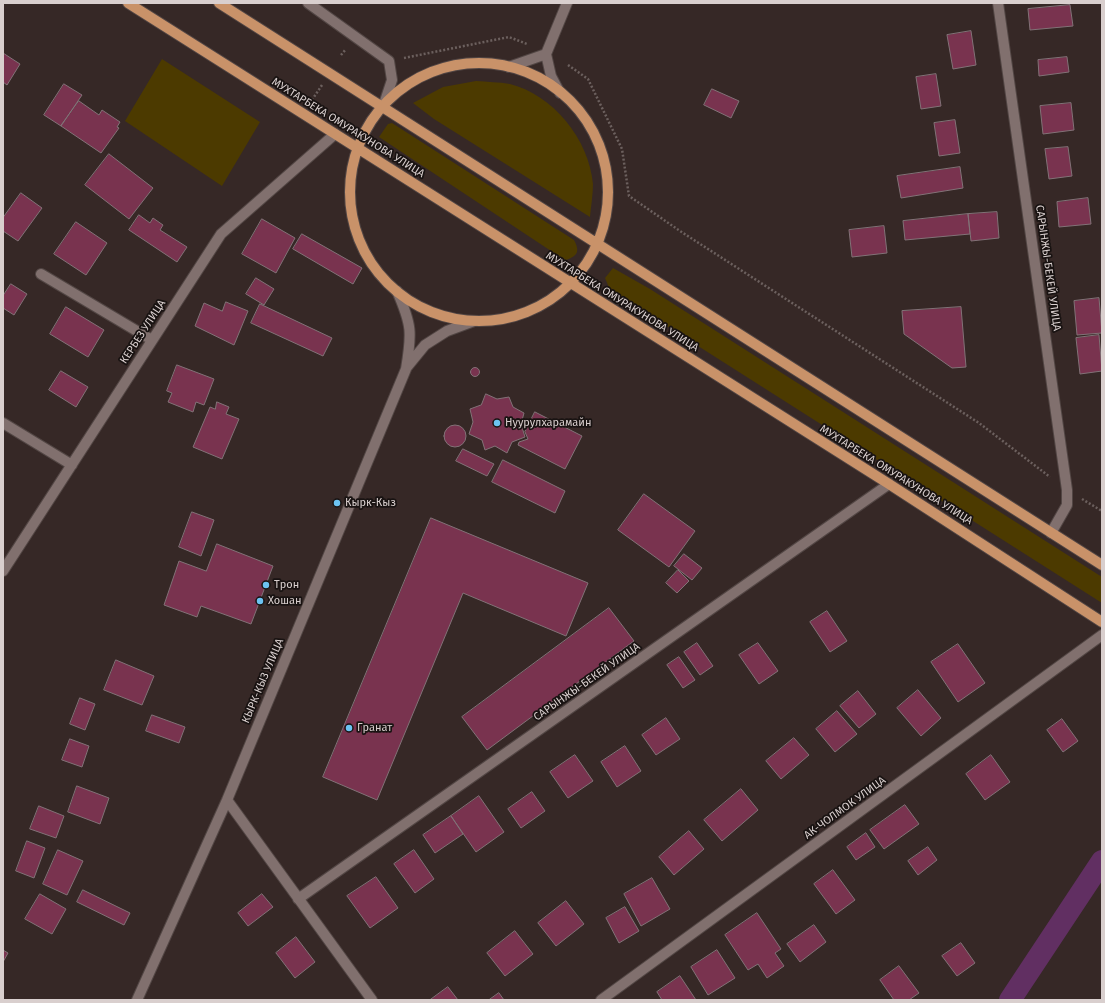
<!DOCTYPE html>
<meta charset="utf-8">
<style>
body{margin:0}
#map{position:relative;width:1105px;height:1003px;overflow:hidden;background:#362826;font-family:"Fira Sans",sans-serif}
canvas{display:block}
.frame{position:absolute;inset:0;border:4px solid #d9cfce;pointer-events:none}
</style>
<div id="map">
<canvas width="1105" height="1003"></canvas>
<div class="frame"></div>
</div>
<script>
const g = document.querySelector('canvas').getContext('2d');
g.lineJoin = 'round';
function fillPath(path, color) {
  g.fillStyle = color;
  g.fill(path, 'evenodd');
}
function stroke(path, color, width, dash) {
  g.strokeStyle = color;
  g.lineWidth = width;
  g.lineCap = dash ? 'butt' : 'round';
  g.setLineDash(dash || []);
  g.stroke(path);
}
function drawText(font, color, halo, rows, align = 'center') {
  g.font = font + ' "Fira Sans",sans-serif';
  g.lineWidth = 3.5;
  g.setLineDash([]);
  g.textBaseline = 'middle';
  g.strokeStyle = halo;
  g.fillStyle = color;
  for (const [text, x, y, turn = 0] of rows) {
    g.save();
    g.translate(x, y);
    g.rotate((+turn || 0) * Math.PI / 180);
    g.textAlign = isNaN(turn) ? turn : align;
    if (halo) g.strokeText(text, 0, 0);
    g.fillText(text, 0, 0);
    g.restore();
  }
}
fillPath(new Path2D(`
 M 162,59 L 260,122 L 222,186 L 125,121 Z
 M 476,81 C 487,82 499,82 510,84 C 553,95 589,139 593,184 C 593,194 591,206 590,217 L 434,119 L 413,103 L 443,87 Z
 M 392,123 L 574,240 C 580,251 578,256 566,260 L 548,249 L 379,137 L 388,124 Z
 M 613,268 L 650,289 L 1102,577 L 1102,603 L 610,290 L 605,278 Z`), '#4c3a00');
stroke(new Path2D(`
 M 1010,1000 L 1102,861`), '#612f62', 22);
const building = new Path2D(`
 M 1070,5 L 1073,26 L 1030,30 L 1028,9 Z
 M 971,31 L 976,65 L 953,69 L 947,35 Z
 M 3,53 L 20,64 L 7,85 L 3,82 Z
 M 1067,57 L 1069,72 L 1039,76 L 1038,60 Z
 M 936,74 L 941,106 L 921,109 L 916,77 Z
 M 64,84 L 82,95 L 61,126 L 44,115 Z
 M 712,89 L 739,101 L 731,118 L 704,105 Z
 M 79,101 L 99,115 L 102,110 L 120,122 L 117,127 L 119,128 L 101,153 L 61,126 Z
 M 1071,103 L 1074,130 L 1043,134 L 1040,106 Z
 M 955,120 L 960,153 L 939,156 L 934,123 Z
 M 1068,147 L 1072,176 L 1049,179 L 1045,149 Z
 M 109,154 L 153,188 L 129,219 L 85,185 Z
 M 960,167 L 963,188 L 901,198 L 897,176 Z
 M 21,193 L 42,208 L 18,241 L 3,231 L 3,218 Z
 M 1088,198 L 1091,224 L 1059,227 L 1057,202 Z
 M 997,212 L 999,238 L 971,241 L 968,214 Z
 M 968,214 L 970,234 L 905,240 L 903,221 Z
 M 139,215 L 150,223 L 153,218 L 163,225 L 160,230 L 187,247 L 177,262 L 129,230 Z
 M 262,219 L 295,238 L 276,273 L 242,254 Z
 M 76,222 L 107,243 L 86,275 L 54,254 Z
 M 884,226 L 887,253 L 852,257 L 849,230 Z
 M 302,234 L 362,268 L 353,284 L 293,249 Z
 M 256,278 L 274,289 L 264,305 L 246,294 Z
 M 11,284 L 27,294 L 14,315 L 3,308 L 3,296 Z
 M 1099,298 L 1102,333 L 1077,335 L 1074,301 Z
 M 226,302 L 248,311 L 234,345 L 195,326 L 204,303 L 222,311 Z
 M 260,304 L 332,338 L 323,356 L 251,323 Z
 M 66,307 L 104,330 L 88,357 L 50,334 Z
 M 961,307 L 966,367 L 952,368 L 904,334 L 902,311 Z
 M 1099,335 L 1102,371 L 1080,374 L 1076,338 Z
 M 177,365 L 214,379 L 204,405 L 196,402 L 193,412 L 168,402 L 172,393 L 167,391 Z
 M470.5 372a4.5 4.5 0 1 1 9 0a4.5 4.5 0 1 1-9 0Z
 M 61,371 L 88,387 L 76,407 L 49,390 Z
 M 486,394 L 497,399 L 509,397 L 513,407 L 524,413 L 521,424 L 525,437 L 512,442 L 507,453 L 495,446 L 485,450 L 482,440 L 469,434 L 473,422 L 470,409 L 481,405 Z
 M 217,402 L 229,407 L 226,414 L 239,419 L 222,459 L 193,447 L 210,407 L 215,409 Z
 M 535,412 L 582,436 L 565,469 L 518,445 L 519,442 L 528,439 L 525,432 Z
 M444 436a11 11 0 1 1 22 0a11 11 0 1 1-22 0Z
 M 463,449 L 494,464 L 487,476 L 456,461 Z
 M 503,460 L 565,491 L 555,513 L 492,482 Z
 M 644,494 L 695,531 L 669,567 L 618,530 Z
 M 192,512 L 214,520 L 201,556 L 179,547 Z
 M 431,518 L 588,583 L 566,636 L 463,593 L 377,800 L 323,777 Z
 M 217,544 L 273,566 L 251,624 L 201,606 L 197,617 L 164,605 L 179,561 L 206,571 Z
 M 684,554 L 702,568 L 692,580 L 674,566 Z
 M 678,570 L 689,581 L 677,593 L 666,583 Z
 M 609,608 L 634,641 L 487,750 L 462,717 Z
 M 827,611 L 847,641 L 830,652 L 810,622 Z
 M 697,643 L 713,666 L 700,675 L 684,652 Z
 M 758,643 L 778,671 L 759,684 L 739,655 Z
 M 958,644 L 985,683 L 958,702 L 931,662 Z
 M 679,657 L 695,680 L 683,688 L 667,665 Z
 M 116,660 L 154,676 L 142,705 L 104,690 Z
 M 918,690 L 941,718 L 921,736 L 897,708 Z
 M 858,691 L 876,714 L 859,728 L 840,706 Z
 M 80,698 L 95,704 L 85,730 L 70,724 Z
 M 837,711 L 857,734 L 835,752 L 816,729 Z
 M 152,715 L 185,727 L 179,743 L 146,731 Z
 M 666,718 L 680,739 L 656,755 L 642,735 Z
 M 1062,719 L 1078,741 L 1063,752 L 1047,730 Z
 M 794,738 L 809,755 L 781,779 L 766,761 Z
 M 70,739 L 89,746 L 82,767 L 62,760 Z
 M 625,746 L 641,771 L 617,787 L 601,762 Z
 M 575,755 L 593,781 L 568,798 L 550,772 Z
 M 991,755 L 1010,782 L 985,800 L 966,774 Z
 M 77,786 L 109,798 L 100,824 L 68,812 Z
 M 741,789 L 758,810 L 722,841 L 704,820 Z
 M 532,792 L 545,811 L 521,828 L 508,809 Z
 M 479,796 L 504,832 L 476,852 L 451,816 Z
 M 905,805 L 919,824 L 884,849 L 870,830 Z
 M 39,806 L 64,816 L 56,838 L 30,829 Z
 M 451,816 L 463,834 L 435,853 L 423,835 Z
 M 689,831 L 704,849 L 674,875 L 659,857 Z
 M 866,833 L 875,847 L 856,860 L 847,847 Z
 M 27,841 L 45,848 L 34,878 L 16,871 Z
 M 928,847 L 937,860 L 918,875 L 908,861 Z
 M 58,850 L 83,861 L 67,895 L 43,884 Z
 M 414,850 L 434,879 L 415,893 L 394,864 Z
 M 833,870 L 855,900 L 836,914 L 814,884 Z
 M 376,877 L 398,908 L 370,928 L 347,896 Z
 M 652,878 L 670,909 L 641,926 L 624,894 Z
 M 83,890 L 130,913 L 124,925 L 77,902 Z
 M 40,894 L 66,909 L 52,934 L 25,919 Z
 M 262,894 L 273,907 L 248,926 L 238,913 Z
 M 566,901 L 584,924 L 556,946 L 538,923 Z
 M 625,907 L 639,931 L 619,943 L 606,918 Z
 M 757,913 L 781,949 L 775,953 L 784,966 L 767,978 L 758,964 L 748,970 L 725,935 Z
 M 814,925 L 826,942 L 800,962 L 787,944 Z
 M 515,931 L 533,954 L 505,976 L 487,953 Z
 M 296,937 L 315,962 L 295,978 L 276,953 Z
 M 961,943 L 975,963 L 957,976 L 942,956 Z
 M 3,950 L 8,953 L 3,962 Z
 M 717,950 L 735,978 L 708,995 L 691,967 Z
 M 899,966 L 919,993 L 909,1000 L 894,1000 L 880,980 Z
 M 680,976 L 696,1000 L 662,1000 L 657,992 Z
 M 448,987 L 458,1000 L 430,1000 Z
 M 499,993 L 504,1000 L 489,1000 Z`);
fillPath(building, '#79334f');
stroke(building, '#827277', 1);
const minor = new Path2D(`
 M 308,3 L 389,61 L 392,80 L 383,107
 M 998,3 L 1067,490 L 1067,505 L 1051,533
 M 509,67 L 546,54
 M 560,93 L 551,76 L 546,54 L 567,3
 M 41,274 L 152,340
 M 407,367 L 425,345 L 447,331 L 474,321
 M 3,423 L 72,465
 M 3,571 L 221,234 L 335,134
 M 227,800 L 372,1000
 M 298,899 L 889,484
 M 137,1000 L 227,800 L 406,369 C 412,333 412,325 397,291
 M 601,1000 L 1102,635`);
const major = new Path2D(`
 M 128,3 L 889,484 L 1102,622
 M 219,3 L 1102,565
 M350 192a129 129 0 1 1 258 0a129 129 0 1 1-258 0Z`);
stroke(minor, '#524644', 12);
stroke(major, '#524644', 12);
stroke(new Path2D(`
 M 341,55 L 346,49
 M 404,58 L 509,37 L 527,44
 M 568,65 L 588,79 L 622,149 L 629,196 L 680,231 L 979,423 L 1050,477
 M 312,100 L 322,85
 M 1082,499 L 1102,511`), '#6c605e', 2.5, [2, 2]);
stroke(minor, '#81706e', 10);
stroke(major, '#c99269', 10);
for (const [x, y, r, color] of [
 [497,423,4,"#6cc3f2"],
 [337,503,4,"#6cc3f2"],
 [266,585,4,"#6cc3f2"],
 [260,601,4,"#6cc3f2"],
 [349,728,4,"#6cc3f2"]
]) {
  const dot = new Path2D();
  dot.arc(x, y, r, 0, 2 * Math.PI);
  g.fillStyle = color;
  g.fill(dot);
  stroke(dot, '#191312', 1.5);
}
drawText('11px', '#d9cfce', '#191312', [
 ["МУХТАРБЕКА ОМУРАКУНОВА УЛИЦА",348,128,32],
 ["САРЫНЖЫ-БЕКЕЙ УЛИЦА",1048,268,82],
 ["МУХТАРБЕКА ОМУРАКУНОВА УЛИЦА",622,302,32],
 ["КЕРБЕЗ УЛИЦА",143,332,-57],
 ["МУХТАРБЕКА ОМУРАКУНОВА УЛИЦА",896,475,32],
 ["КЫРК-КЫЗ УЛИЦА",263,681,-67],
 ["САРЫНЖЫ-БЕКЕЙ УЛИЦА",587,682,-35],
 ["АК-ЧОЛМОК УЛИЦА",845,808,-36]
]);
drawText('11px', '#d9cfce', '#191312', [
 ["Нуурулхарамайн",505,423],
 ["Кырк-Кыз",345,503],
 ["Трон",274,585],
 ["Хошан",268,601],
 ["Гранат",357,728]
], 'left');
</script>
